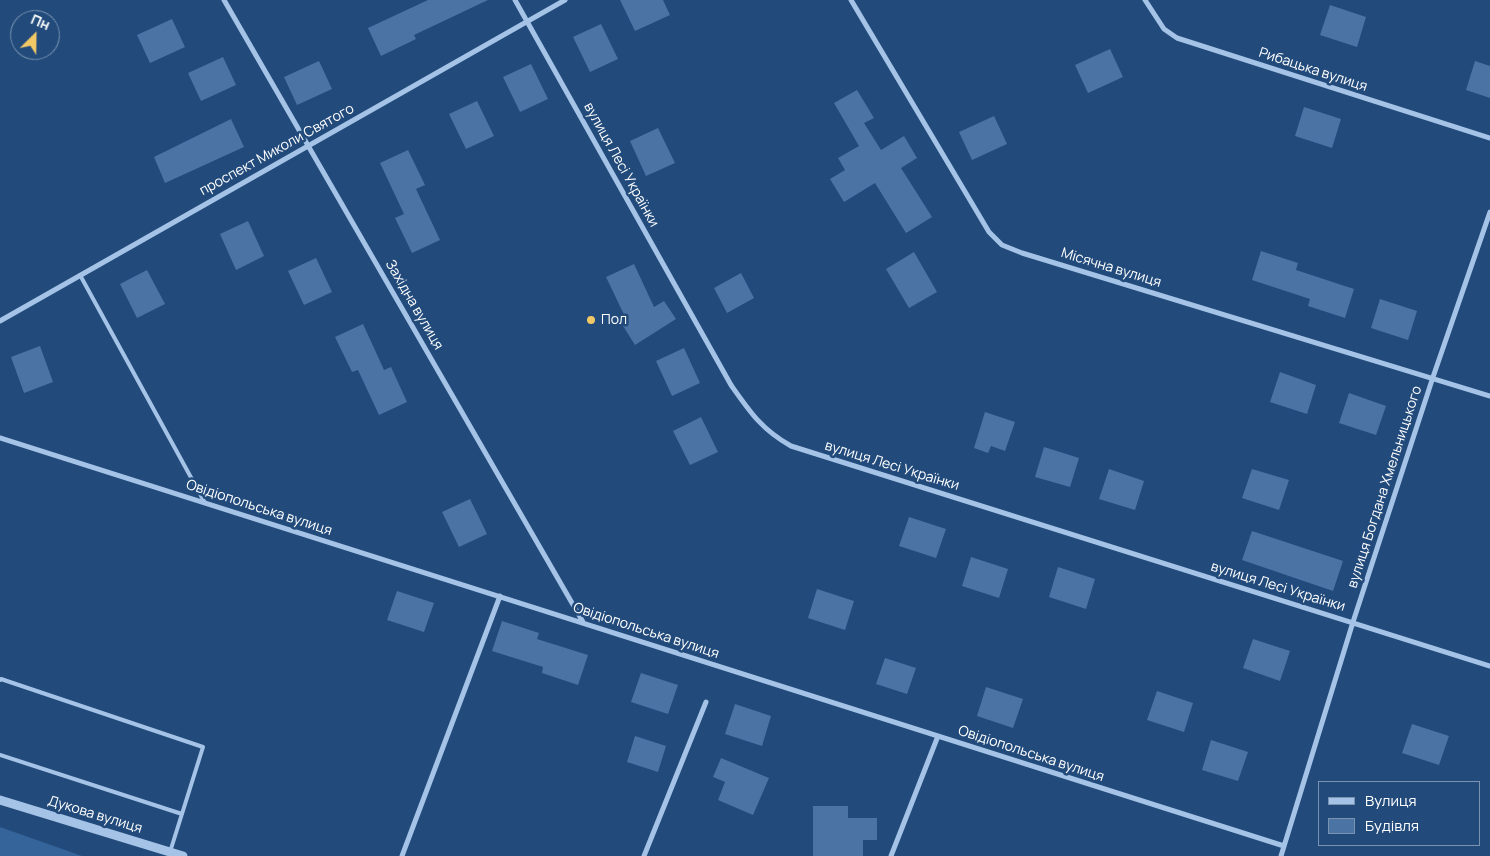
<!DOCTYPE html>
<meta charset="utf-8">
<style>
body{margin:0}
#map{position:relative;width:1490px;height:856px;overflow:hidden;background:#224b7c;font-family:Manrope,sans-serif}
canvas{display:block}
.legend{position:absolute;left:1318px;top:781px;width:162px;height:65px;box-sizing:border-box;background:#224b7c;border:1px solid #7a93b0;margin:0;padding:6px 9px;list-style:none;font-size:15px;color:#fff}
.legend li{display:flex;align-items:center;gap:10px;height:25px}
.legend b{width:25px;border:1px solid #7a93b0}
.north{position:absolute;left:10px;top:10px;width:50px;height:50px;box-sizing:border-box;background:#224b7c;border:1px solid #7a93b0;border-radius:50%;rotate:23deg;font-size:14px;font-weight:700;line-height:20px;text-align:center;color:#fff}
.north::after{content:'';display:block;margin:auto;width:18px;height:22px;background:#f2c867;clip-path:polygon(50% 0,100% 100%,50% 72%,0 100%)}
</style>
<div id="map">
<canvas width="1490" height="856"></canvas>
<ul class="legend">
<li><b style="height:6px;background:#a5c3e6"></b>Вулиця</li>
<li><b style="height:14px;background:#4b74a5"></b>Будівля</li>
</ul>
<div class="north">Пн</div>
</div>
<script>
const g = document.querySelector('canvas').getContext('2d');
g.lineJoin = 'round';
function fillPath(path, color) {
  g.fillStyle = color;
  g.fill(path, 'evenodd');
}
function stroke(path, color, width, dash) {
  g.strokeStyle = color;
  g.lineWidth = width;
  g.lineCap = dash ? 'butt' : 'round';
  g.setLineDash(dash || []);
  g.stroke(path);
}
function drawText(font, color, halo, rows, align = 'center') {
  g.font = font + ' Manrope,sans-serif';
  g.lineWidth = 5;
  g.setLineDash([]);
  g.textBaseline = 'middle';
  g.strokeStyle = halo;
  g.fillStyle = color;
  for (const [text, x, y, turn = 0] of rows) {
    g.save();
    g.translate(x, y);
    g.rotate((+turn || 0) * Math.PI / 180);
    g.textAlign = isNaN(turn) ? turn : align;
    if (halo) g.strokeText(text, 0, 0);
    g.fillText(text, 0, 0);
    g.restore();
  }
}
fillPath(new Path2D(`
 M 0,827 L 82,856 L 0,856 Z`), '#35649a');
fillPath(new Path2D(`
 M 428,0 L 488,0 L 414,35 L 416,39 L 381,56 L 368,28 Z
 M 620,0 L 663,0 L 670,15 L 635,31 Z
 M 1330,5 L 1366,17 L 1357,47 L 1320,35 Z
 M 172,19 L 185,47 L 150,63 L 137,35 Z
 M 601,24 L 618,59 L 590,72 L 573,37 Z
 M 1110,49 L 1123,77 L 1088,93 L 1075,65 Z
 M 223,57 L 236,85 L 201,101 L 188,73 Z
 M 319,61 L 332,89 L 297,105 L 284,77 Z
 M 1475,61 L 1490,66 L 1490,98 L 1466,90 Z
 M 531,64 L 548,99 L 520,112 L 503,77 Z
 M 857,90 L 874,118 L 864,123 L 881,150 L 904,136 L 917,158 L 901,168 L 932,217 L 906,233 L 875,183 L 844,202 L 830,179 L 845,170 L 838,158 L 859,146 L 834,103 Z
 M 477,101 L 494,136 L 466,149 L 449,114 Z
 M 1304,107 L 1341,119 L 1332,148 L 1295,136 Z
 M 994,116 L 1007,144 L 972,160 L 959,132 Z
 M 231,119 L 244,147 L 165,183 L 154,157 Z
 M 658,128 L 675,163 L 646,176 L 630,141 Z
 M 408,150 L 425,185 L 416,189 L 440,240 L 412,253 L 395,218 L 404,214 L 380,163 Z
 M 248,221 L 264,256 L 236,270 L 220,234 Z
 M 1261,251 L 1298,263 L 1296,270 L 1354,289 L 1345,318 L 1308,306 L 1310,299 L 1252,280 Z
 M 914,252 L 937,292 L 909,308 L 886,269 Z
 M 316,258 L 332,292 L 304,305 L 288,271 Z
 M 634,264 L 654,307 L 664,301 L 676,319 L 635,345 L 623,326 L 628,323 L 606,277 Z
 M 147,270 L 165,304 L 137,318 L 120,284 Z
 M 741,273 L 754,298 L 727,313 L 714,288 Z
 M 1380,299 L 1417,311 L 1408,340 L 1371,328 Z
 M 363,324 L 384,370 L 391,367 L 407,402 L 379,415 L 358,370 L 352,372 L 335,337 Z
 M 40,346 L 53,382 L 24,393 L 11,357 Z
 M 684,348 L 700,383 L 672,396 L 656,361 Z
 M 1280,372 L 1316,385 L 1307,414 L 1270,402 Z
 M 1349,393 L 1386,406 L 1376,435 L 1339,423 Z
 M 985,412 L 1015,422 L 1005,451 L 991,446 L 988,453 L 974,448 Z
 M 701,417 L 718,452 L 690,465 L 673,431 Z
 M 1044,447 L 1079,458 L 1070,487 L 1035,477 Z
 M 1109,469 L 1144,481 L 1135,510 L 1099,499 Z
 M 1252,469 L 1289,480 L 1279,510 L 1242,498 Z
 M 470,499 L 487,534 L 459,547 L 442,512 Z
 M 909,517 L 946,529 L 936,558 L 899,546 Z
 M 1252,531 L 1343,561 L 1333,591 L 1242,560 Z
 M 971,557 L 1008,569 L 999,598 L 962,586 Z
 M 1058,567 L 1095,579 L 1086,609 L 1049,597 Z
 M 817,589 L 854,601 L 845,630 L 808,618 Z
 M 397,591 L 434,603 L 424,632 L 387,620 Z
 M 502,621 L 539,633 L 537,639 L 588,655 L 578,685 L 542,673 L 543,667 L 492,651 Z
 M 1253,639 L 1290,651 L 1280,681 L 1243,668 Z
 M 885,658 L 916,668 L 907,694 L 876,684 Z
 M 641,673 L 678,685 L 668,714 L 631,702 Z
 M 986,687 L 1023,699 L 1013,728 L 977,716 Z
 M 1157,691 L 1193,703 L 1184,732 L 1147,720 Z
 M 735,704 L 771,716 L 762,746 L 725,734 Z
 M 1412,724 L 1449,736 L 1439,765 L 1402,753 Z
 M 635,736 L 666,746 L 658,772 L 627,762 Z
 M 1211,740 L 1248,752 L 1238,781 L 1202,770 Z
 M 721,758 L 769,778 L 753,815 L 718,800 L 725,782 L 713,777 Z
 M 813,806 L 848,806 L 848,818 L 877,818 L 877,840 L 863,840 L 863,856 L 813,856 Z`), '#4b74a5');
stroke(new Path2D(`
 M 80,275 L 205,503
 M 0,680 L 1,679 L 203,747 L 170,852
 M 0,755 L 182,814`), '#a5c3e6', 4);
stroke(new Path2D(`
 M 224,0 L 583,622
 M 515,0 L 731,385 C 750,412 762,430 791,446 L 1490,666
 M 851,0 L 989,232 L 1002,245 L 1022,253 L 1490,396
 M 1145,0 L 1164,29 L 1177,38 L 1490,138
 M 0,321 L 565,0
 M 0,438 L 1284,846
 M 402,856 L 500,596
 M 644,856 L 706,702
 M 891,856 L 938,736
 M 1281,856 L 1353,622 L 1433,377 L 1490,212`), '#a5c3e6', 5);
stroke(new Path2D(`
 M 0,800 L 183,856`), '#a5c3e6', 9);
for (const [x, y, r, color] of [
 [591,320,5,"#f2c867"]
]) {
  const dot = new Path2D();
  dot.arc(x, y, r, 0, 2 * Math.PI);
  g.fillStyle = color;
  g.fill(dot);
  stroke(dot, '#224b7c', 2);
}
drawText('14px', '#fff', '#224b7c', [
 ["Рибацька вулиця",1313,70,18],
 ["проспект Миколи Святого",277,150,-29],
 ["вулиця Лесі Українки",621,165,61],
 ["Місячна вулиця",1111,268,17],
 ["Західна вулиця",414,305,60],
 ["вулиця Лесі Українки",892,466,17],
 ["вулиця Богдана Хмельницького",1385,487,-72],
 ["Овідіопольська вулиця",259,508,18],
 ["вулиця Лесі Українки",1278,587,17],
 ["Овідіопольська вулиця",646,631,18],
 ["Овідіопольська вулиця",1031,754,18],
 ["Дукова вулиця",95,815,17]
]);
drawText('14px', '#fff', '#224b7c', [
 ["Пол",601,320]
], 'left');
</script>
